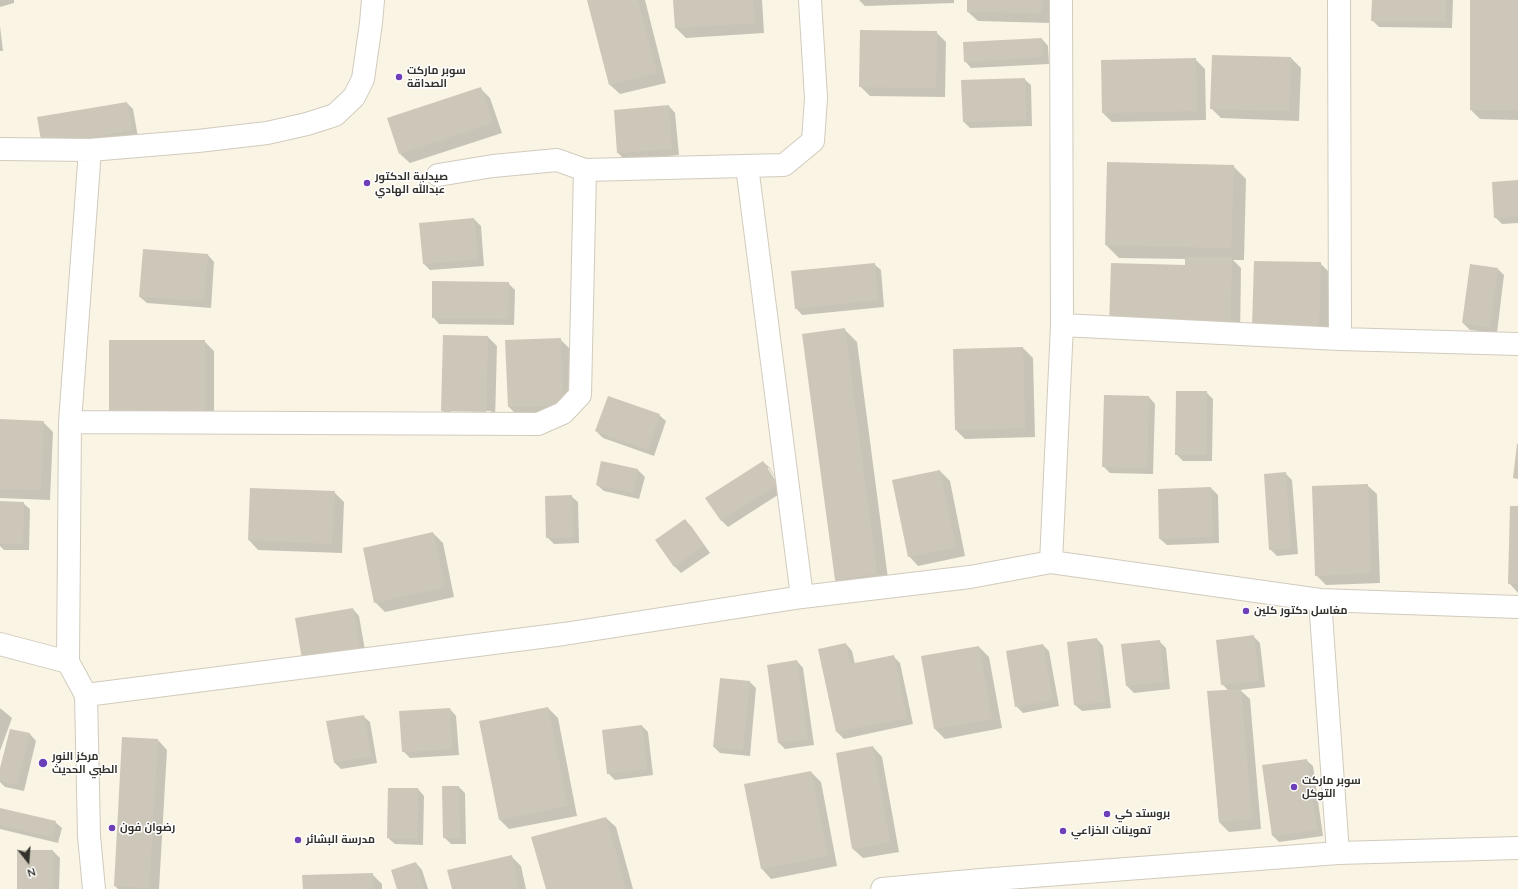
<!DOCTYPE html>
<meta charset="utf-8">
<style>
body{margin:0}
#map{position:relative;width:1518px;height:889px;overflow:hidden;background:#faf4e5;font-family:Quicksand,sans-serif}
canvas{display:block}
.north{position:absolute;left:8px;top:841px;width:40px;height:40px;-webkit-text-stroke:3px #fff;paint-order:stroke;rotate:163deg;font-size:11px;font-weight:700;line-height:16px;text-align:center;color:#34322c}
.north::after{content:'';display:block;margin:auto;width:14px;height:18px;background:#34322c;clip-path:polygon(50% 0,100% 100%,50% 72%,0 100%)}
</style>
<div id="map">
<canvas width="1518" height="889"></canvas>
<div class="north">N</div>
</div>
<script>
const g = document.querySelector('canvas').getContext('2d');
g.lineJoin = 'round';
function fillPath(path, color) {
  g.fillStyle = color;
  g.fill(path, 'evenodd');
}
function stroke(path, color, width, dash) {
  g.strokeStyle = color;
  g.lineWidth = width;
  g.lineCap = dash ? 'butt' : 'round';
  g.setLineDash(dash || []);
  g.stroke(path);
}
function drawText(font, color, halo, rows, align = 'center') {
  g.font = font + ' Quicksand,Cairo,sans-serif';
  g.lineWidth = 3;
  g.setLineDash([]);
  g.textBaseline = 'middle';
  g.strokeStyle = halo;
  g.fillStyle = color;
  for (const [text, x, y, turn = 0] of rows) {
    g.save();
    g.translate(x, y);
    g.rotate((+turn || 0) * Math.PI / 180);
    g.textAlign = isNaN(turn) ? turn : align;
    if (halo) g.strokeText(text, 0, 0);
    g.fillText(text, 0, 0);
    g.restore();
  }
}
fillPath(new Path2D(`
 M 0,0 L 14,0 L 14,3 L 0,7 Z
 M 588,0 L 645,0 L 666,83 L 620,94 L 610,85 Z
 M 674,0 L 762,0 L 764,33 L 686,38 L 676,28 Z
 M 859,0 L 954,0 L 954,3 L 865,6 Z
 M 968,0 L 1051,0 L 1051,23 L 978,21 L 968,12 Z
 M 1373,0 L 1453,0 L 1452,28 L 1379,27 L 1372,20 Z
 M 1471,0 L 1518,0 L 1518,120 L 1480,119 L 1471,110 Z
 M 0,26 L 3,51 L 0,51 Z
 M 936,32 L 946,42 L 945,97 L 870,96 L 860,86 Z
 M 1042,39 L 1048,46 L 1049,64 L 971,68 L 965,61 Z
 M 1291,58 L 1301,68 L 1299,121 L 1221,118 L 1211,108 Z
 M 1195,59 L 1205,69 L 1206,120 L 1112,122 L 1103,113 Z
 M 1024,79 L 1031,85 L 1032,126 L 970,128 L 964,122 Z
 M 481,89 L 490,98 L 502,133 L 410,163 L 400,154 Z
 M 127,103 L 133,109 L 138,137 L 43,145 Z
 M 669,106 L 675,113 L 679,155 L 625,160 L 618,153 L 615,111 Z
 M 1233,166 L 1246,179 L 1244,260 L 1233,260 L 1241,268 L 1240,340 L 1186,266 L 1186,259 L 1119,258 L 1106,245 Z
 M 1518,181 L 1518,223 L 1502,224 L 1495,217 Z
 M 474,219 L 481,226 L 484,266 L 430,270 L 424,264 Z
 M 208,255 L 214,262 L 211,308 L 147,303 L 140,297 Z
 M 1320,263 L 1330,273 L 1329,336 L 1253,325 Z
 M 874,264 L 881,270 L 884,307 L 802,315 L 796,308 Z
 M 1498,269 L 1504,275 L 1497,333 L 1470,330 L 1463,323 Z
 M 508,283 L 515,290 L 514,325 L 439,324 L 433,317 Z
 M 844,329 L 857,342 L 889,586 L 848,592 L 835,580 Z
 M 488,337 L 497,346 L 495,421 L 452,420 L 442,410 ZM 451,410 L 491,411 L 491,413 L 451,412 Z
 M 560,339 L 570,349 L 573,414 L 518,416 L 509,407 Z
 M 204,341 L 214,351 L 214,420 L 120,420 L 110,410 Z
 M 1023,348 L 1033,358 L 1035,437 L 965,439 L 956,430 Z
 M 1206,392 L 1213,399 L 1212,461 L 1183,461 L 1176,454 Z
 M 1149,397 L 1155,404 L 1153,474 L 1110,473 L 1104,467 Z
 M 659,415 L 666,421 L 654,456 L 603,438 L 596,431 Z
 M 0,420 L 43,422 L 53,432 L 50,500 L 0,498 Z
 M 602,462 L 638,470 L 645,477 L 639,499 L 604,491 L 597,485 Z
 M 763,462 L 770,468 L 784,491 L 728,527 L 722,521 L 707,498 ZM 767,468 L 769,468 L 782,488 L 780,489 Z
 M 940,471 L 950,481 L 965,556 L 918,566 L 909,556 Z
 M 1285,473 L 1292,480 L 1298,554 L 1277,556 L 1270,549 Z
 M 1367,485 L 1377,494 L 1380,583 L 1326,585 L 1316,575 Z
 M 1211,488 L 1218,495 L 1219,543 L 1167,545 L 1160,539 Z
 M 334,492 L 344,502 L 342,553 L 258,550 L 249,540 Z
 M 571,496 L 578,502 L 579,543 L 554,544 L 547,537 Z
 M 0,502 L 23,503 L 30,509 L 29,550 L 4,550 L 0,546 Z
 M 1518,507 L 1518,593 L 1509,583 Z
 M 685,520 L 691,526 L 710,553 L 681,573 L 675,567 L 656,540 Z
 M 433,533 L 443,543 L 454,597 L 385,612 L 375,602 Z
 M 353,609 L 359,616 L 368,667 L 312,677 L 305,671 Z
 M 1254,637 L 1260,643 L 1265,687 L 1240,690 L 1250,699 L 1261,829 L 1229,832 L 1219,822 L 1208,692 L 1229,691 L 1222,684 Z
 M 1097,639 L 1103,646 L 1111,708 L 1082,711 L 1075,705 Z
 M 1159,641 L 1166,648 L 1170,689 L 1134,693 L 1127,686 L 1123,645 Z
 M 846,644 L 852,651 L 855,664 L 893,656 L 900,663 L 913,724 L 844,739 L 837,732 L 819,650 Z
 M 1043,645 L 1049,651 L 1059,706 L 1023,713 L 1016,706 Z
 M 979,647 L 989,657 L 1002,728 L 945,739 L 935,729 L 922,657 Z
 M 797,661 L 803,668 L 814,745 L 785,749 L 779,743 Z
 M 750,682 L 756,688 L 750,756 L 720,753 L 714,747 Z
 M 0,708 L 12,718 L 0,751 Z
 M 548,708 L 558,718 L 577,816 L 509,829 L 500,820 Z
 M 450,709 L 456,716 L 459,755 L 410,758 L 403,751 Z
 M 363,716 L 370,722 L 377,763 L 341,769 L 334,762 Z
 M 642,726 L 648,732 L 653,775 L 615,780 L 608,773 Z
 M 11,730 L 30,734 L 36,741 L 24,791 L 5,787 L 0,782 L 0,772 Z
 M 158,740 L 167,750 L 159,889 L 118,889 L 115,886 Z
 M 873,747 L 882,757 L 899,852 L 863,858 L 853,849 Z
 M 1306,760 L 1313,766 L 1323,836 L 1279,842 L 1273,836 L 1263,766 Z
 M 811,772 L 821,782 L 837,866 L 771,879 L 762,869 L 745,785 Z
 M 459,787 L 465,793 L 466,844 L 451,844 L 444,837 Z
 M 418,789 L 424,796 L 423,845 L 395,844 L 388,838 Z
 M 0,809 L 55,822 L 62,828 L 58,843 L 0,829 Z
 M 606,818 L 616,827 L 633,889 L 547,889 Z
 M 18,851 L 53,851 L 60,858 L 59,889 L 17,889 Z
 M 511,856 L 521,866 L 526,889 L 453,889 Z
 M 416,863 L 422,870 L 428,889 L 398,889 Z
 M 372,874 L 382,884 L 382,889 L 304,889 Z`), '#0003');
fillPath(new Path2D(`
 M 587,0 L 638,0 L 657,73 L 609,85 Z
 M 673,0 L 753,0 L 755,23 L 675,28 Z
 M 967,0 L 1042,0 L 1041,13 L 967,12 Z
 M 1372,0 L 1446,0 L 1446,22 L 1371,21 Z
 M 1470,0 L 1518,0 L 1518,110 L 1470,110 Z
 M 860,30 L 937,31 L 936,88 L 859,87 Z
 M 1042,38 L 1043,57 L 964,62 L 963,42 Z
 M 1212,55 L 1291,57 L 1289,111 L 1210,109 Z
 M 1196,58 L 1197,111 L 1102,113 L 1101,60 Z
 M 1025,78 L 1026,120 L 963,122 L 961,80 Z
 M 481,87 L 493,123 L 399,154 L 387,118 Z
 M 127,102 L 132,130 L 42,146 L 37,117 Z
 M 669,105 L 672,149 L 617,153 L 614,110 Z
 M 1107,162 L 1234,165 L 1231,248 L 1105,245 Z
 M 1518,180 L 1518,216 L 1494,218 L 1492,182 Z
 M 474,218 L 478,259 L 423,264 L 419,223 Z
 M 143,249 L 208,254 L 204,301 L 139,297 Z
 M 1185,257 L 1232,257 L 1230,331 L 1109,326 L 1111,263 L 1185,265 Z
 M 1254,261 L 1321,262 L 1319,327 L 1252,326 Z
 M 875,263 L 878,300 L 795,309 L 791,271 Z
 M 1470,264 L 1498,268 L 1490,327 L 1462,323 Z
 M 432,281 L 509,282 L 508,319 L 432,318 Z
 M 845,328 L 877,574 L 835,580 L 802,334 Z
 M 443,335 L 488,336 L 486,412 L 441,411 Z
 M 561,338 L 563,405 L 508,407 L 505,340 Z
 M 109,340 L 205,340 L 205,411 L 109,411 Z
 M 1023,347 L 1025,428 L 955,430 L 953,349 Z
 M 1176,391 L 1207,391 L 1206,455 L 1175,455 Z
 M 1104,395 L 1149,396 L 1147,468 L 1102,467 Z
 M 608,396 L 660,414 L 648,450 L 595,431 Z
 M 0,419 L 44,421 L 41,490 L 0,489 Z
 M 1517,444 L 1518,444 L 1518,479 L 1513,478 Z
 M 601,461 L 638,469 L 633,493 L 596,485 Z
 M 763,461 L 778,484 L 721,521 L 705,498 Z
 M 940,470 L 956,547 L 908,557 L 892,480 Z
 M 1286,472 L 1291,548 L 1269,550 L 1264,474 Z
 M 1368,484 L 1371,573 L 1315,576 L 1312,486 Z
 M 1211,487 L 1213,537 L 1159,539 L 1158,489 Z
 M 250,488 L 335,491 L 332,544 L 248,540 Z
 M 572,495 L 573,537 L 546,538 L 545,496 Z
 M 0,501 L 24,502 L 23,544 L 0,544 Z
 M 1510,506 L 1518,506 L 1518,584 L 1508,584 Z
 M 685,519 L 704,546 L 674,567 L 655,540 Z
 M 433,532 L 445,587 L 374,603 L 363,548 Z
 M 353,608 L 362,661 L 304,671 L 295,618 Z
 M 1254,635 L 1259,681 L 1221,685 L 1216,640 Z
 M 1097,638 L 1105,702 L 1074,705 L 1067,642 Z
 M 1160,640 L 1164,682 L 1126,686 L 1121,644 Z
 M 846,643 L 850,664 L 894,655 L 907,718 L 836,732 L 818,649 Z
 M 1043,644 L 1053,700 L 1015,707 L 1006,651 Z
 M 979,646 L 992,719 L 934,729 L 921,656 Z
 M 797,660 L 808,739 L 778,743 L 767,665 Z
 M 720,678 L 750,681 L 743,750 L 713,747 Z
 M 1241,689 L 1252,819 L 1219,822 L 1207,691 Z
 M 548,707 L 568,806 L 499,820 L 479,721 Z
 M 450,708 L 452,749 L 402,752 L 399,711 Z
 M 364,715 L 371,756 L 334,763 L 326,721 Z
 M 642,725 L 647,769 L 607,774 L 602,730 Z
 M 10,729 L 30,733 L 17,785 L 0,781 L 0,768 Z
 M 122,737 L 158,739 L 149,888 L 114,886 Z
 M 873,746 L 890,842 L 852,849 L 836,753 Z
 M 1307,759 L 1317,830 L 1272,836 L 1262,765 Z
 M 811,771 L 828,856 L 761,869 L 744,784 Z
 M 442,786 L 459,786 L 460,838 L 443,838 Z
 M 388,788 L 418,788 L 417,839 L 387,838 Z
 M 0,808 L 56,821 L 52,837 L 0,825 Z
 M 606,817 L 626,889 L 546,889 L 531,837 Z
 M 17,850 L 53,850 L 53,889 L 17,889 Z
 M 512,855 L 519,889 L 452,889 L 447,870 Z
 M 416,862 L 424,889 L 397,889 L 391,870 Z
 M 373,873 L 373,889 L 303,889 L 302,875 Z`), '#cdc7b9');
const minor = new Path2D(`
 M 1339,0 L 1340,339
 M 0,149 L 90,150 L 198,141 L 267,133 L 307,124 L 335,115 L 354,97 L 363,79 L 371,23 L 373,0
 M 90,150 L 70,422 L 68,662 L 86,695 L 89,836 L 94,889
 M 747,166 L 802,597
 M 438,175 L 493,166 L 557,160 L 585,170 L 784,165 L 813,141 L 816,98 L 810,0
 M 1062,325 L 1340,339 L 1518,344
 M 70,422 L 538,424 L 563,413 L 580,395 L 585,170
 M 1051,562 L 1062,325 L 1061,0
 M 1320,600 L 1338,853
 M 0,644 L 68,662
 M 86,695 L 564,634 L 802,597 L 970,577 L 1051,562 L 1320,600 L 1518,607
 M 882,889 L 981,880 L 1338,853 L 1518,848`);
stroke(minor, '#d1cbbd', 24);
stroke(minor, '#fff', 22);
for (const [x, y, r, color] of [
 [399,77,4,"#6e40b8"],
 [367,183,4,"#6e40b8"],
 [1246,611,4,"#6e40b8"],
 [43,763,5,"#6e40b8"],
 [1294,787,4,"#6e40b8"],
 [1107,814,4,"#6e40b8"],
 [112,828,4,"#6e40b8"],
 [1063,831,4,"#6e40b8"],
 [298,840,4,"#6e40b8"]
]) {
  const dot = new Path2D();
  dot.arc(x, y, r, 0, 2 * Math.PI);
  g.fillStyle = color;
  g.fill(dot);
  stroke(dot, '#fff', 1.5);
}
drawText('bold 11px', '#34322c', '#fff', [
 ["سوبر ماركت",407,71],
 ["الصداقة",407,84],
 ["صيدلية الدكتور",375,177],
 ["عبدالله الهادي",375,190],
 ["مغاسل دكتور كلين",1254,611],
 ["مركز النور",52,757],
 ["الطبي الحديث",52,770],
 ["سوبر ماركت",1302,781],
 ["التوكل",1302,794],
 ["بروستد كي",1115,814],
 ["رضوان فون",120,828],
 ["تموينات الخزاعي",1071,831],
 ["مدرسة البشائر",306,840]
], 'left');
</script>
